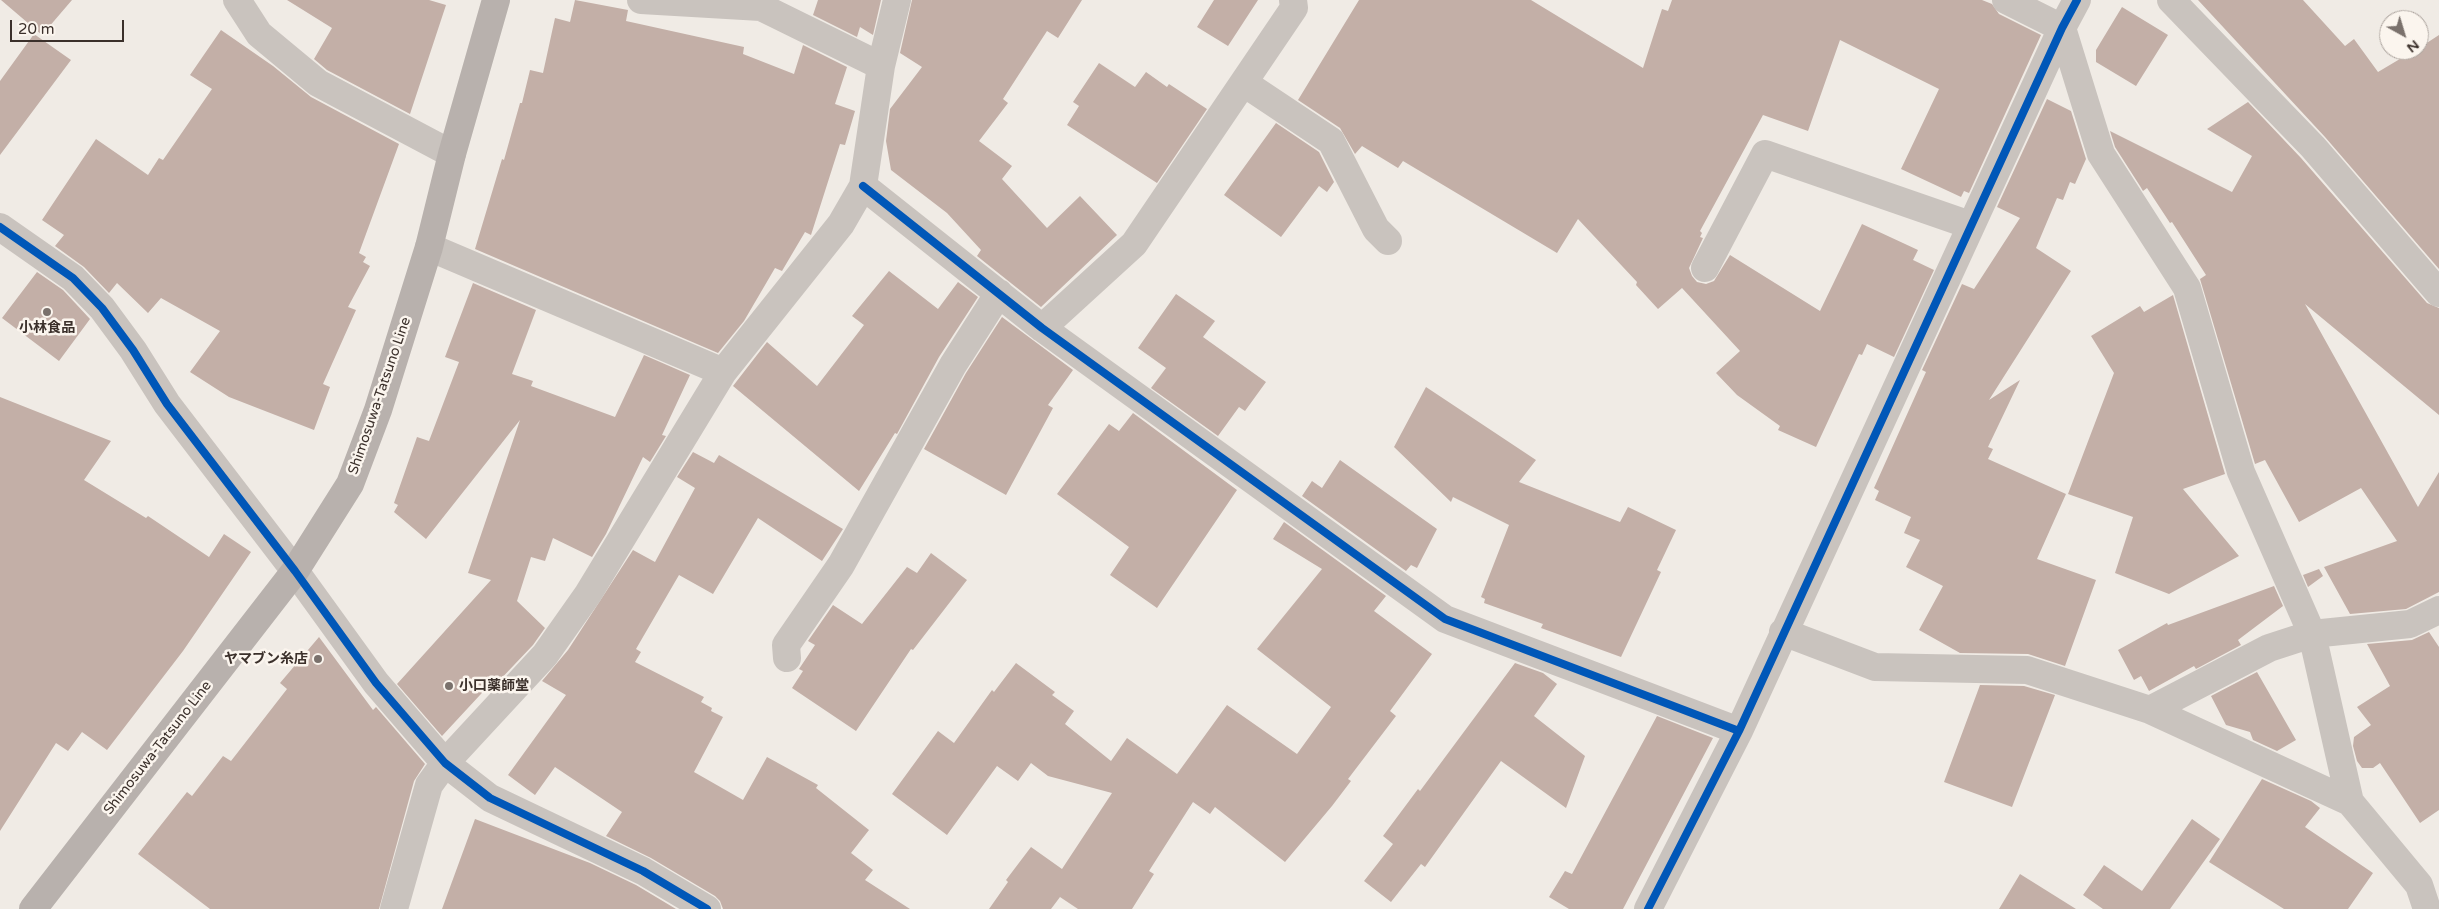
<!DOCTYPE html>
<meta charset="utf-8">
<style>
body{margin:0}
#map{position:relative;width:2439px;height:909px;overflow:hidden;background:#f0ebe5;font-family:"Varela Round",sans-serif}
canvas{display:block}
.north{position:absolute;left:2379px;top:10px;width:50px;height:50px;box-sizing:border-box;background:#fbf5ee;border:1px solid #aea6a0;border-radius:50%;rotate:141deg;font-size:14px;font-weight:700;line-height:20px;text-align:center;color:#3b302b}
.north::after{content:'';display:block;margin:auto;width:18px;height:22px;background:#7a716c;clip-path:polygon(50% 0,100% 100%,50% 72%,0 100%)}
.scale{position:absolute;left:10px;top:20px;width:114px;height:22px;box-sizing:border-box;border:2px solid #3b302b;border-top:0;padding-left:6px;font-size:15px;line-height:18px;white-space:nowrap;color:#3b302b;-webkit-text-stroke:4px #fbf5ee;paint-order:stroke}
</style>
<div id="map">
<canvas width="2439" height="909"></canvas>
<div class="north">N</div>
<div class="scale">20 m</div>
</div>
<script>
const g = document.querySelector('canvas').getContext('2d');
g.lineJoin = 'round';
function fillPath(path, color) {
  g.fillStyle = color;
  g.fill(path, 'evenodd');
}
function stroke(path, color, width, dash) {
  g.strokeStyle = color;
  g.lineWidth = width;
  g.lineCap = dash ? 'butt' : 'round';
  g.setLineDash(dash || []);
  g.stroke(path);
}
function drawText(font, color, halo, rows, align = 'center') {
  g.font = font + ' "Varela Round","Noto Sans JP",sans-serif';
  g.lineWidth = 5;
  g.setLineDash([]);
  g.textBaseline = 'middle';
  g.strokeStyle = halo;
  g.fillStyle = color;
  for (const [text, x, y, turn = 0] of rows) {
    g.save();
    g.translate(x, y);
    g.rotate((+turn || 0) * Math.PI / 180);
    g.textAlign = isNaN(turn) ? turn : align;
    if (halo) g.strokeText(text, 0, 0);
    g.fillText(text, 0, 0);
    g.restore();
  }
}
fillPath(new Path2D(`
 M 1,0 L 72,0 L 42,35 Z
 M 287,0 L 429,0 L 446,5 L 410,114 L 327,70 L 314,59 L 332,28 Z
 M 575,0 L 628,10 L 626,21 L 744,47 L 743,54 L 794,74 L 803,45 L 847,67 L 835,104 L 855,111 L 845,145 L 840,144 L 811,235 L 805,232 L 782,271 L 775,268 L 744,321 L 718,353 L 475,249 L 502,159 L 504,160 L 520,103 L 522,103 L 530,70 L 543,73 L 555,18 L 570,22 Z
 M 818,0 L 881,0 L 873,35 L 860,27 L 857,37 L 813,15 Z
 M 912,0 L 1082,0 L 1058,38 L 1047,31 L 1003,99 L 1008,103 L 979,141 L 1012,166 L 1002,179 L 1047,228 L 1080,196 L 1117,235 L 1041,307 L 977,256 L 981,250 L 947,213 L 891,170 L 886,141 L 890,109 L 922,67 L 900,53 Z
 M 1214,0 L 1258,0 L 1228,46 L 1197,27 Z
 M 1359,0 L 1531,0 L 1643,68 L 1662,9 L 1668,11 L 1672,0 L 1982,0 L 1992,4 L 1999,14 L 2041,35 L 1969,193 L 1964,191 L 1961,197 L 1901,169 L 1939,89 L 1840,40 L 1808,131 L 1763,115 L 1700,231 L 1702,233 L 1700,237 L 1703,238 L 1689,268 L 1692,276 L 1697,282 L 1706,284 L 1714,281 L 1730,255 L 1820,311 L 1862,224 L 1918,250 L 1913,260 L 1934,270 L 1894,357 L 1867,344 L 1862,355 L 1859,354 L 1816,447 L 1778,430 L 1780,426 L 1737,395 L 1716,373 L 1740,351 L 1682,288 L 1658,309 L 1636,285 L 1637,282 L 1578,219 L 1557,253 L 1403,161 L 1398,168 L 1362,146 L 1355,154 L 1340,128 L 1298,100 Z
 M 2198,0 L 2303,0 L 2345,46 L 2354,39 L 2378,72 L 2415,50 L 2419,50 L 2419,48 L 2439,35 L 2439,269 L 2325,137 Z
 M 2122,7 L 2168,35 L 2136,86 L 2096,62 L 2096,50 Z
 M 221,30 L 273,66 L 311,97 L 399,144 L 359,253 L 366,257 L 363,262 L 370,266 L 348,307 L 356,310 L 323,384 L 330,387 L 314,430 L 229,397 L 190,372 L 220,331 L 161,298 L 148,313 L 117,283 L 109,293 L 84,267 L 55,246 L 64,235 L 42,220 L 96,139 L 148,175 L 159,158 L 163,160 L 212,89 L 190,75 Z
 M 34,34 L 71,60 L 0,155 L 0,81 Z
 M 1099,63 L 1135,87 L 1146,72 L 1167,87 L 1169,84 L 1207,109 L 1157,183 L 1067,125 L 1079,106 L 1073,102 Z
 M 2047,99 L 2071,111 L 2086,159 L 2075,184 L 2070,182 L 2063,200 L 2057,198 L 2036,248 L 2071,271 L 1989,400 L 2020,380 L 1988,447 L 1993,449 L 1988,459 L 2066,494 L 2037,559 L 2096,580 L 2065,666 L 2028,654 L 1960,653 L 1919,630 L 1943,586 L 1906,567 L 1920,540 L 1904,533 L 1911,517 L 1875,500 L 1879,491 L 1874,488 L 1926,372 L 1922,370 L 1962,284 L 1974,289 L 2020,218 L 1997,207 Z
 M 2248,102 L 2301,158 L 2427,303 L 2439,308 L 2439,415 L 2305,304 L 2418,507 L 2439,472 L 2439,592 L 2406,609 L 2350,614 L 2324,567 L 2397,541 L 2361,488 L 2299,522 L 2265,460 L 2255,464 L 2200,279 L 2206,275 L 2172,222 L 2170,223 L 2147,188 L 2143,191 L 2140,186 L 2115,147 L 2110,131 L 2232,192 L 2252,156 L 2207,129 Z
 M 1276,123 L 1319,152 L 1334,182 L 1327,192 L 1319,186 L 1281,237 L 1224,195 Z
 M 889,271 L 938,309 L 958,282 L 978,297 L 939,357 L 897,434 L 895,433 L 859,491 L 733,386 L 767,342 L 817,386 L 864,325 L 852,316 Z
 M 37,272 L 63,290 L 90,319 L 59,361 L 2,318 Z
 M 473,283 L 536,310 L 512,374 L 533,381 L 531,386 L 615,417 L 644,355 L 690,375 L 662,435 L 666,436 L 650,462 L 643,457 L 606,534 L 592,557 L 553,538 L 545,561 L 531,557 L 517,601 L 545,628 L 533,645 L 496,684 L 493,681 L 442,736 L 397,684 L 491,580 L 468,573 L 520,420 L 426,539 L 394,512 L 398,505 L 394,503 L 417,437 L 429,441 L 459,362 L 445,357 Z
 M 1176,294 L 1215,321 L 1203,337 L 1266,382 L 1245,411 L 1239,407 L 1218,436 L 1151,388 L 1166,368 L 1138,348 Z
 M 2173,295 L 2225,474 L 2183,489 L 2239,556 L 2169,594 L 2115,573 L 2133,517 L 2068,494 L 2114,373 L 2091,336 L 2140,306 L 2144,312 Z
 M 1002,317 L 1073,370 L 1048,405 L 1053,408 L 1006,495 L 924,449 L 966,373 Z
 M 1426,387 L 1536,460 L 1519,482 L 1620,522 L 1628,507 L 1676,530 L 1657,570 L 1661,572 L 1621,657 L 1541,628 L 1543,624 L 1484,603 L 1485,599 L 1481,597 L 1509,525 L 1453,497 L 1451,502 L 1394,447 Z
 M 0,397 L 111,441 L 84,480 L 146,518 L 148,516 L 209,557 L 224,534 L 251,552 L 183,651 L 107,750 L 82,732 L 68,751 L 56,743 L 0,831 Z
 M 1133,413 L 1237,490 L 1157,608 L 1110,575 L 1129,547 L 1057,494 L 1109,424 L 1119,431 Z
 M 693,452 L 714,463 L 719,455 L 843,529 L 822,561 L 758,518 L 713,594 L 679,575 L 636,649 L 641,652 L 635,662 L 704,697 L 701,702 L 712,708 L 711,711 L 723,717 L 694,772 L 743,800 L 767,757 L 818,785 L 816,788 L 869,830 L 851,853 L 873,870 L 865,880 L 910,909 L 723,909 L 720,901 L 715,896 L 651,858 L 606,836 L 622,812 L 555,767 L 535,795 L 508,775 L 566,695 L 542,681 L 568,650 L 633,550 L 655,562 L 695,488 L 677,477 Z
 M 1340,460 L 1437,529 L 1417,568 L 1411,565 L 1406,571 L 1302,496 L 1312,481 L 1322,488 Z
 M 1284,522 L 1386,596 L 1374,611 L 1432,654 L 1390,711 L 1396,716 L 1348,779 L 1351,781 L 1332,806 L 1285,862 L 1215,807 L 1210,814 L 1193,802 L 1149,871 L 1154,874 L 1132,909 L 1078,909 L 1060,897 L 1051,909 L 989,909 L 1008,882 L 1006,880 L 1031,847 L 1062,869 L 1112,793 L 1048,776 L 1031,763 L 1018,781 L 997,766 L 947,835 L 892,794 L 938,731 L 954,743 L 992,690 L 994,692 L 1016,663 L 1055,692 L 1052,695 L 1074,711 L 1065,724 L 1111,761 L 1127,738 L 1177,774 L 1227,705 L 1297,754 L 1331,707 L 1257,649 L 1322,569 L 1273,539 Z
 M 931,553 L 967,580 L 913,650 L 911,649 L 856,731 L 792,688 L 803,671 L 799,669 L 815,645 L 808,641 L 833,605 L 862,624 L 907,567 L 917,573 Z
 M 2319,569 L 2323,576 L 2308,587 L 2303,575 Z
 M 2274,586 L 2283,606 L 2238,640 L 2241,645 L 2196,669 L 2194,666 L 2149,691 L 2141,676 L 2134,680 L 2118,650 L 2167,623 L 2168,625 Z
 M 2429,632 L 2439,647 L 2439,810 L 2420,823 L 2380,763 L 2373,768 L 2362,768 L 2357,761 L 2353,746 L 2354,737 L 2371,725 L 2357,707 L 2390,686 L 2367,644 L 2412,640 Z
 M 319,637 L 373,710 L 376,707 L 425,764 L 414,781 L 379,909 L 210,909 L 138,854 L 187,792 L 192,796 L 223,756 L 231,761 L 287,689 L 280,683 Z
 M 1515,663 L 1543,673 L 1557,684 L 1534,716 L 1585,756 L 1566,808 L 1501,761 L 1425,867 L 1421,864 L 1391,902 L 1364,881 L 1393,844 L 1383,836 L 1418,789 L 1420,791 Z
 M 2257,672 L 2296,740 L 2277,751 L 2253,740 L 2250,732 L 2226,725 L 2211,696 Z
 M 1980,685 L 2024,686 L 2055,695 L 2012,807 L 1944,782 Z
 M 1657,716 L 1713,738 L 1623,909 L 1569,909 L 1549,897 L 1565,871 L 1572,874 Z
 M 2262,779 L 2311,801 L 2320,808 L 2305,827 L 2373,873 L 2348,909 L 2284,909 L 2209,862 Z
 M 475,819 L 590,863 L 636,885 L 676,909 L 442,909 Z
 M 2192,819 L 2220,839 L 2170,909 L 2103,909 L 2083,895 L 2104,865 L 2142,891 Z
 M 2020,874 L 2076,909 L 1999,909 Z`), '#c3afa7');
stroke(new Path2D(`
 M 237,0 L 259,34 L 318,83 L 452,154
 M 641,0 L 761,7 L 881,66
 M 2006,0 L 2062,28 L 2101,154 L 2187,288 L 2241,472 L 2312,634 L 2350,802 L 2419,885 L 2427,909
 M 2171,0 L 2313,147 L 2439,293
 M 1244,83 L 1331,141 L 1376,229 L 1388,241
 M 863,186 L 1042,328 L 1445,619 L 1739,731
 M 0,227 L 73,278 L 102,308 L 133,350 L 167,404 L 295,571 L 376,683 L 445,763 L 490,798 L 643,871 L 707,909
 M 429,247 L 723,372
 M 1705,268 L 1765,154 L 1970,225
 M 1042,328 L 1134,244 L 1294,8 L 1293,0
 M 1783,632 L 1875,667 L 2027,670 L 2150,710 L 2269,648 L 2312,634 L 2410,624 L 2439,610
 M 787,658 L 786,645 L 841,565 L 953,365 L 999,293
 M 2150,710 L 2350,802
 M 394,909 L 429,785 L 445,763 L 545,655 L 588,594 L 723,372 L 841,224 L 863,186 L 881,66 L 897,0
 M 1648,909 L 1739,731 L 2062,28 L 2077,0`), '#c9c3be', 28);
stroke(new Path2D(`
 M 33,909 L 295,571 L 350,484 L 378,410 L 429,247 L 452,154 L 496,0`), '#b8b1ad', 28);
stroke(new Path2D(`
 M 863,186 L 1042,328 L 1445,619 L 1739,731
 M 0,227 L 73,278 L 102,308 L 133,350 L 167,404 L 295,571 L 376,683 L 445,763 L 490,798 L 643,871 L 707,909
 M 1648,909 L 1739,731 L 2062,28 L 2077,0`), '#0057b8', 8);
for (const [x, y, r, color] of [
 [47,312,5,"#7a716c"],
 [318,659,5,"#7a716c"],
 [449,686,5,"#7a716c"]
]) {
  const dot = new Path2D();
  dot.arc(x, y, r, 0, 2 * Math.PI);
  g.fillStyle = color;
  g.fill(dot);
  stroke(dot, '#fbf5ee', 2);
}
drawText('bold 14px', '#3b302b', '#fbf5ee', [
 ["小林食品",47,328],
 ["ヤマブン糸店",308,659,"right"],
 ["小口薬師堂",459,686,"left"]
]);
drawText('14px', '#3b302b', '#fbf5ee', [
 ["Shimosuwa-Tatsuno Line",380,396,-71],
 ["Shimosuwa-Tatsuno Line",158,748,-52]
]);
</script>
